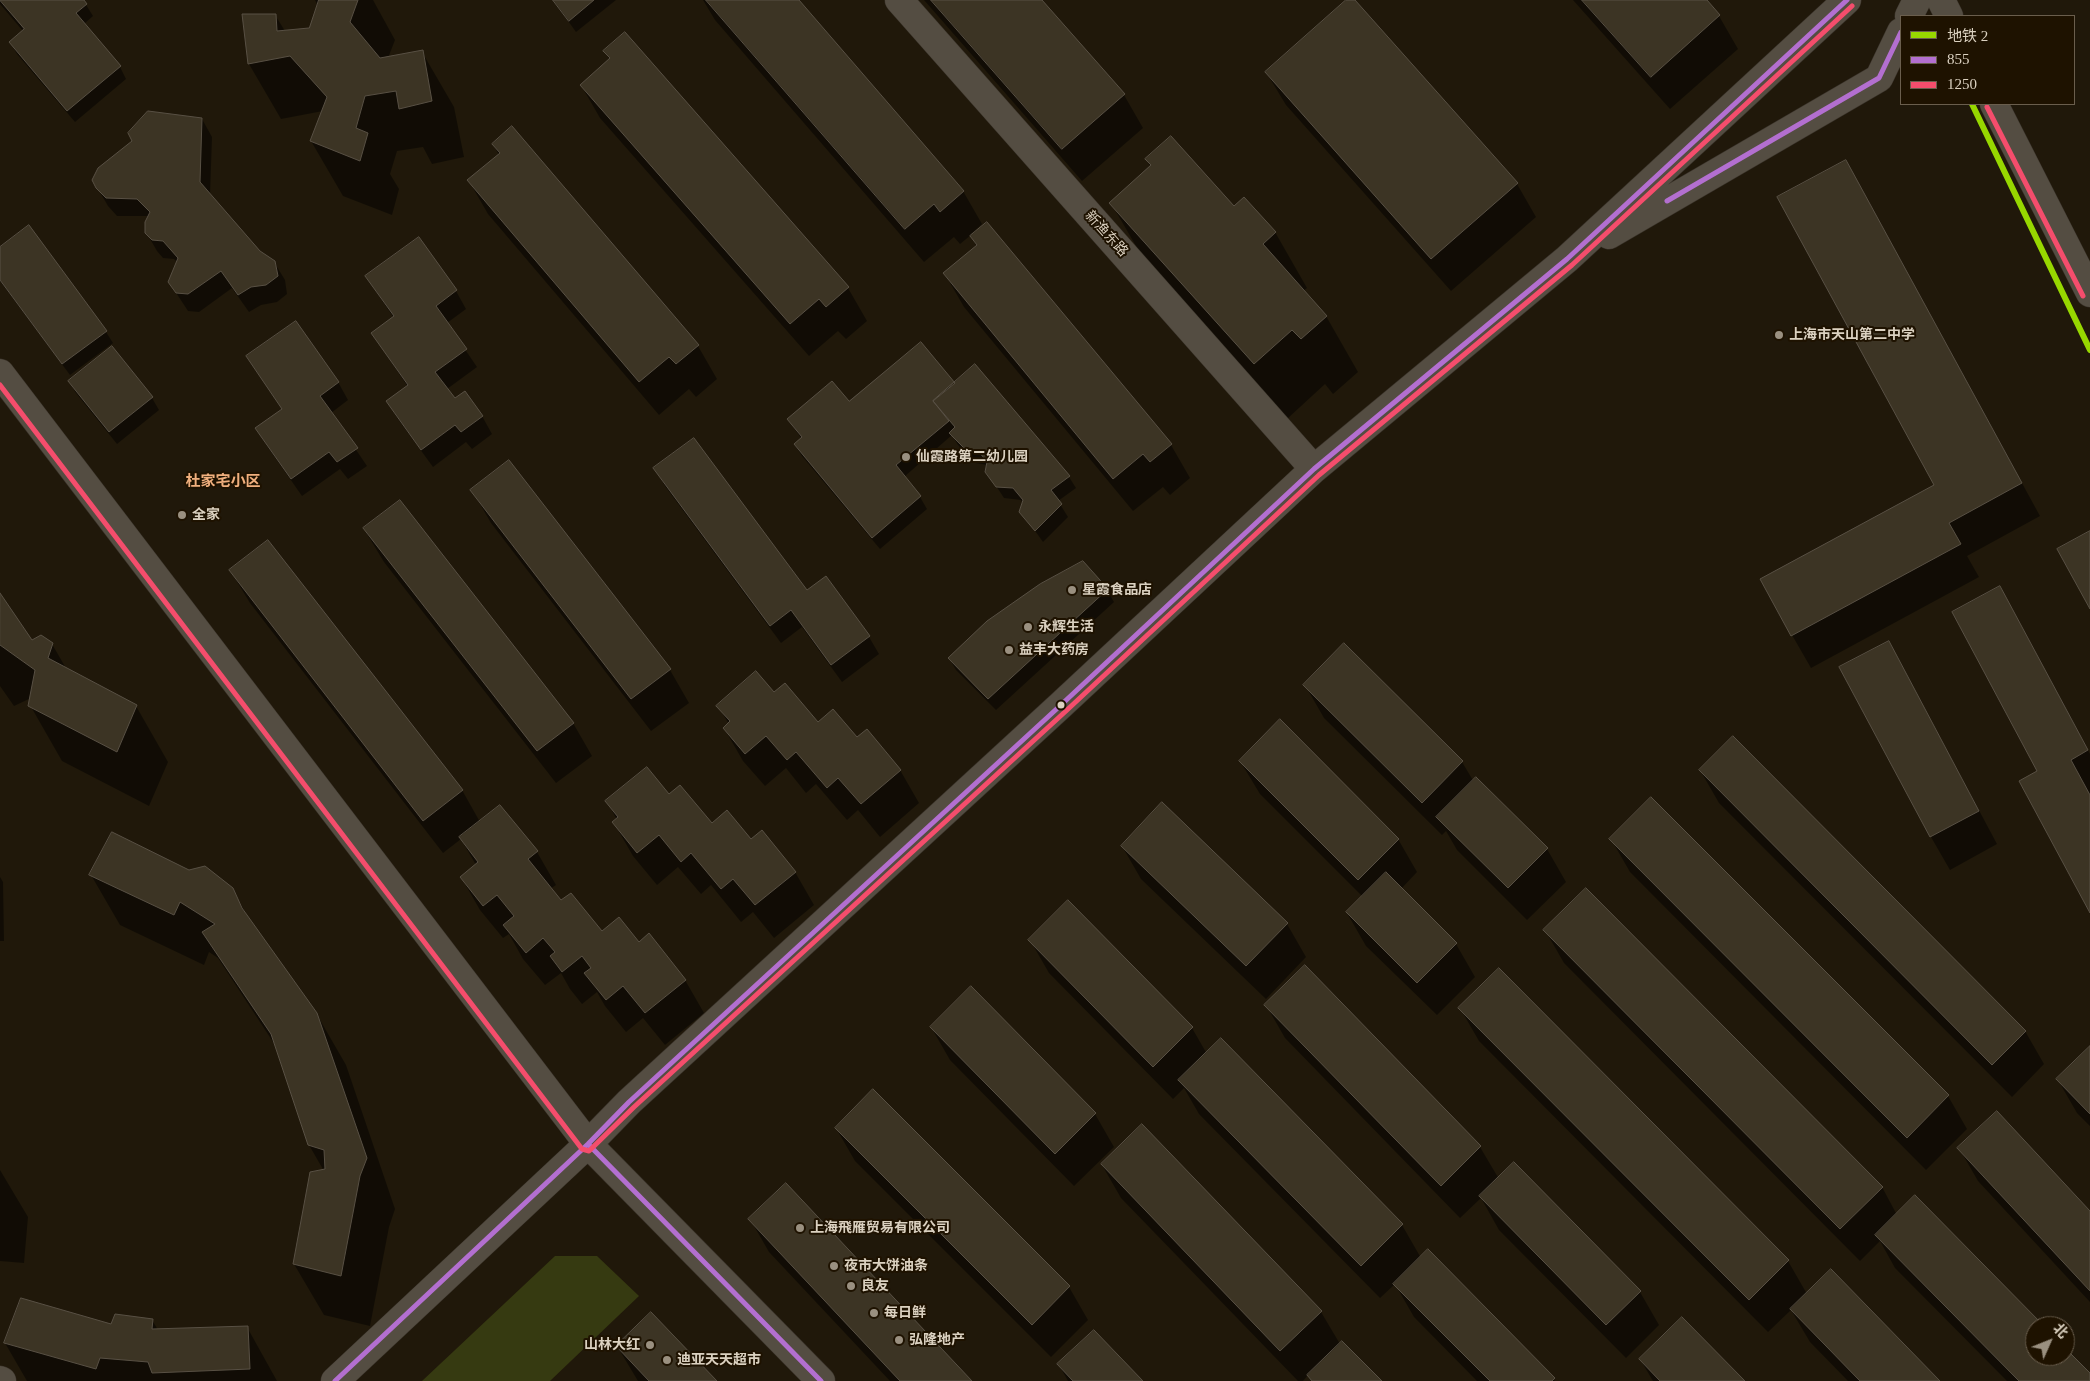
<!DOCTYPE html>
<meta charset="utf-8">
<style>
body{margin:0}
#map{position:relative;width:2090px;height:1381px;overflow:hidden;background:#20180a;font-family:"Times New Roman","Noto Sans SC",serif}
canvas{display:block}
.legend{position:absolute;left:1900px;top:15px;width:175px;height:90px;box-sizing:border-box;background:#1e1200;border:1px solid #6a5e4d;margin:0;padding:6px 9px;list-style:none;font-size:15px;color:#dbd1c0}
.legend li{display:flex;align-items:center;gap:10px;height:25px}
.legend b{width:25px;border:1px solid #6a5e4d}
.north{position:absolute;left:2025px;top:1316px;width:50px;height:50px;box-sizing:border-box;background:#1e1200;border:1px solid #6a5e4d;border-radius:50%;rotate:46deg;font-size:14px;font-weight:700;line-height:20px;text-align:center;color:#dbd1c0}
.north::after{content:'';display:block;margin:auto;width:18px;height:22px;background:#9a9080;clip-path:polygon(50% 0,100% 100%,50% 72%,0 100%)}
</style>
<div id="map">
<canvas width="2090" height="1381"></canvas>
<ul class="legend">
<li><b style="height:6px;background:#97d700"></b>地铁 2</li>
<li><b style="height:6px;background:#b36fd0"></b>855</li>
<li><b style="height:6px;background:#f44d6c"></b>1250</li>
</ul>
<div class="north">北</div>
</div>
<script>
const g = document.querySelector('canvas').getContext('2d');
g.lineJoin = 'round';
function fillPath(path, color) {
  g.fillStyle = color;
  g.fill(path, 'evenodd');
}
function stroke(path, color, width, dash) {
  g.strokeStyle = color;
  g.lineWidth = width;
  g.lineCap = dash ? 'butt' : 'round';
  g.setLineDash(dash || []);
  g.stroke(path);
}
function drawText(font, color, halo, rows, align = 'center') {
  g.font = font + ' "Times New Roman","Noto Sans SC",serif';
  g.lineWidth = 4;
  g.setLineDash([]);
  g.textBaseline = 'middle';
  g.strokeStyle = halo;
  g.fillStyle = color;
  for (const [text, x, y, turn = 0] of rows) {
    g.save();
    g.translate(x, y);
    g.rotate((+turn || 0) * Math.PI / 180);
    g.textAlign = isNaN(turn) ? turn : align;
    if (halo) g.strokeText(text, 0, 0);
    g.fillText(text, 0, 0);
    g.restore();
  }
}
fillPath(new Path2D(`
 M 555,1256 L 597,1256 L 639,1296 L 550,1381 L 422,1381 Z`), '#363a11');
fillPath(new Path2D(`
 M 0,0 L 83,0 L 93,16 L 84,24 L 120,67 L 126,79 L 75,122 L 17,54 L 10,42 L 23,31 L 0,4 Z
 M 315,0 L 373,0 L 395,40 L 388,58 L 422,52 L 454,107 L 464,157 L 432,164 L 423,147 L 397,151 L 390,174 L 399,189 L 392,215 L 343,196 L 311,141 L 323,111 L 281,119 L 249,64 L 275,15 L 285,31 L 310,29 L 318,6 Z
 M 553,0 L 616,0 L 576,32 Z
 M 703,0 L 797,0 L 963,191 L 982,224 L 971,234 L 972,236 L 987,223 L 1171,445 L 1190,478 L 1170,495 L 1163,487 L 1133,511 L 964,307 L 945,274 L 977,247 L 971,235 L 960,244 L 954,237 L 924,262 L 715,20 Z
 M 924,0 L 1040,0 L 1124,95 L 1143,128 L 1082,181 Z
 M 1347,0 L 1353,0 L 1517,184 L 1536,217 L 1451,291 L 1286,105 L 1266,72 Z
 M 1573,0 L 1705,0 L 1719,16 L 1738,49 L 1670,109 Z
 M 605,51 L 848,288 L 867,321 L 846,339 L 838,331 L 809,356 L 600,118 L 581,85 L 610,60 Z
 M 202,119 L 212,137 L 210,195 L 259,251 L 274,262 L 285,280 L 287,294 L 277,302 L 261,305 L 249,312 L 232,288 L 199,312 L 188,311 L 169,282 L 178,263 L 174,259 L 163,258 L 157,251 L 146,232 L 149,216 L 117,216 L 108,206 L 97,187 Z
 M 493,144 L 698,346 L 717,379 L 696,397 L 689,389 L 659,415 L 488,214 L 469,181 L 499,155 Z
 M 1146,159 L 1275,232 L 1307,288 L 1303,291 L 1326,316 L 1358,372 L 1333,394 L 1325,384 L 1287,419 L 1143,258 L 1111,203 L 1151,167 Z
 M 1864,195 L 2040,516 L 1967,556 L 1979,577 L 1811,668 L 1792,635 L 1935,486 Z
 M 418,239 L 456,291 L 466,309 L 447,323 L 477,367 L 447,389 L 455,400 L 482,416 L 492,434 L 472,449 L 466,442 L 433,467 L 398,419 L 387,402 L 408,387 L 372,333 L 394,318 L 366,277 Z
 M 0,248 L 106,332 L 113,343 L 70,375 L 0,281 Z
 M 112,348 L 152,398 L 159,410 L 117,444 L 76,393 L 69,381 Z
 M 247,357 L 338,382 L 348,400 L 331,413 L 367,466 L 348,479 L 340,469 L 302,496 L 267,446 L 256,429 L 283,410 Z
 M 955,385 L 1069,477 L 1076,488 L 1058,501 L 1068,517 L 1043,542 L 1021,511 L 1023,503 L 1021,500 L 1004,498 L 987,472 L 988,465 L 975,463 L 958,445 L 952,435 L 904,477 L 920,497 L 927,509 L 880,549 L 802,456 L 795,445 L 802,439 L 788,420 L 849,403 Z
 M 655,468 L 807,592 L 869,637 L 879,654 L 842,682 L 802,627 L 781,643 L 665,486 Z
 M 472,490 L 670,670 L 689,703 L 651,731 L 491,523 Z
 M 364,529 L 573,723 L 592,756 L 556,783 L 384,562 Z
 M 230,570 L 462,790 L 480,822 L 537,852 L 556,885 L 550,889 L 561,902 L 601,933 L 639,944 L 685,980 L 704,1013 L 665,1045 L 643,1018 L 626,1032 L 605,1006 L 597,992 L 582,1004 L 570,989 L 561,973 L 545,985 L 523,959 L 509,934 L 503,938 L 480,910 L 461,877 L 476,865 L 461,839 L 443,853 L 250,603 Z
 M 2000,588 L 2090,754 L 2090,911 L 2038,772 Z
 M 1107,590 L 1114,602 L 996,710 L 956,670 L 949,658 Z
 M 0,596 L 32,642 L 52,644 L 67,670 L 136,706 L 168,762 L 149,806 L 62,761 L 30,705 L 31,698 L 14,706 L 0,686 Z
 M 1889,642 L 1997,844 L 1950,870 L 1931,837 Z
 M 1344,645 L 1462,762 L 1474,782 L 1547,849 L 1566,882 L 1527,920 L 1457,850 L 1446,831 L 1442,835 L 1324,718 L 1305,685 Z
 M 774,694 L 818,724 L 857,739 L 900,770 L 919,803 L 880,837 L 858,810 L 847,820 L 816,784 L 806,793 L 786,768 L 765,786 L 743,761 L 724,728 L 729,724 L 718,706 Z
 M 1240,761 L 1398,839 L 1417,872 L 1401,889 L 1456,944 L 1475,977 L 1437,1015 L 1366,946 L 1347,913 L 1363,897 L 1260,794 Z
 M 1700,770 L 2025,1031 L 2044,1064 L 2012,1097 L 1719,803 Z
 M 668,795 L 712,825 L 751,841 L 795,872 L 814,905 L 774,938 L 753,912 L 741,922 L 711,885 L 701,894 L 678,867 L 657,885 L 633,856 L 614,823 L 617,820 L 607,801 Z
 M 1651,799 L 1948,1096 L 1967,1129 L 1926,1170 L 1630,872 L 1611,839 Z
 M 1162,804 L 1287,924 L 1306,957 L 1266,999 L 1141,879 L 1122,846 Z
 M 189,871 L 232,889 L 255,929 L 316,1013 L 346,1065 L 395,1209 L 389,1227 L 370,1326 L 324,1315 L 294,1264 L 324,1171 L 309,1145 L 277,1048 L 218,958 L 209,952 L 204,965 L 120,925 L 91,875 Z
 M 0,877 L 3,882 L 4,941 L 0,941 Z
 M 1068,902 L 1192,1028 L 1207,1054 L 1221,1040 L 1402,1225 L 1421,1258 L 1428,1251 L 1555,1381 L 1477,1381 L 1414,1317 L 1395,1284 L 1380,1298 L 1199,1114 L 1184,1088 L 1173,1099 L 1049,973 L 1030,940 Z
 M 1545,930 L 1882,1187 L 1897,1215 L 2042,1326 L 2035,1326 L 2035,1356 L 2065,1356 L 2065,1349 L 2090,1375 L 2090,1381 L 2007,1381 L 1895,1268 L 1880,1241 L 1860,1261 L 1564,963 Z
 M 1305,967 L 1480,1147 L 1499,1179 L 1514,1164 L 1640,1292 L 1659,1325 L 1626,1358 L 1499,1230 L 1481,1198 L 1460,1218 L 1285,1038 L 1266,1005 Z
 M 971,988 L 1095,1114 L 1114,1147 L 1074,1186 L 950,1060 L 931,1027 Z
 M 1460,1008 L 1788,1261 L 1807,1294 L 1938,1381 L 1848,1381 L 1810,1342 L 1791,1310 L 1768,1332 L 1479,1041 Z
 M 2090,1048 L 2090,1126 L 2077,1113 L 2058,1080 Z
 M 1142,1126 L 1321,1312 L 1340,1344 L 1380,1381 L 1312,1381 L 1308,1375 L 1303,1381 L 1298,1381 L 1121,1198 L 1102,1165 Z
 M 836,1128 L 1069,1287 L 1088,1320 L 1051,1357 L 855,1161 Z
 M 1959,1148 L 2090,1213 L 2090,1302 L 1978,1181 Z
 M 0,1170 L 28,1217 L 24,1263 L 0,1261 Z
 M 750,1219 L 970,1381 L 890,1381 L 769,1252 Z
 M 152,1320 L 158,1330 L 247,1327 L 277,1381 L 27,1381 L 5,1343 Z
 M 617,1346 L 716,1381 L 638,1381 Z
 M 1640,1359 L 1743,1381 L 1653,1381 Z
 M 1059,1365 L 1141,1381 L 1068,1381 Z`), '#0007');
const building = new Path2D(`
 M 0,0 L 84,0 L 87,4 L 76,13 L 121,66 L 67,111 L 9,42 L 24,29 Z
 M 319,0 L 358,0 L 350,22 L 380,58 L 423,50 L 432,101 L 399,109 L 396,91 L 365,96 L 356,128 L 368,133 L 360,161 L 310,141 L 327,97 L 290,56 L 248,64 L 242,14 L 276,14 L 277,31 L 309,28 Z
 M 553,0 L 594,0 L 569,21 Z
 M 706,0 L 799,0 L 964,191 L 940,212 L 934,204 L 905,229 Z
 M 931,0 L 1042,0 L 1125,94 L 1062,149 Z
 M 1346,0 L 1355,0 L 1518,183 L 1431,259 L 1265,72 Z
 M 1582,0 L 1707,0 L 1720,15 L 1651,77 Z
 M 625,32 L 849,287 L 826,307 L 819,299 L 790,324 L 580,85 L 610,58 L 603,51 Z
 M 148,111 L 202,118 L 200,182 L 260,251 L 275,261 L 278,276 L 266,285 L 251,287 L 238,295 L 221,271 L 188,294 L 176,293 L 168,282 L 178,258 L 163,241 L 152,240 L 145,233 L 145,222 L 150,212 L 137,199 L 106,198 L 96,188 L 92,180 L 98,168 L 132,141 L 128,133 Z
 M 512,126 L 699,345 L 676,364 L 669,357 L 639,382 L 467,180 L 500,153 L 492,144 Z
 M 1171,136 L 1234,206 L 1244,197 L 1276,232 L 1263,244 L 1327,316 L 1301,339 L 1292,330 L 1254,364 L 1109,203 L 1151,165 L 1145,159 Z
 M 1846,160 L 2022,483 L 1949,523 L 1961,544 L 1791,636 L 1760,579 L 1934,485 L 1777,197 Z
 M 987,222 L 1172,444 L 1150,462 L 1143,454 L 1113,479 L 943,273 L 977,245 L 970,236 Z
 M 29,225 L 107,331 L 62,364 L 0,280 L 0,247 Z
 M 419,237 L 457,290 L 436,306 L 467,349 L 435,372 L 455,398 L 465,391 L 483,416 L 461,432 L 455,425 L 421,450 L 386,401 L 408,385 L 371,333 L 394,316 L 365,276 Z
 M 296,321 L 339,382 L 320,396 L 358,448 L 337,462 L 329,452 L 291,479 L 255,428 L 282,409 L 246,356 Z
 M 921,342 L 955,383 L 933,401 L 949,421 L 896,465 L 921,496 L 872,538 L 794,444 L 802,437 L 787,419 L 832,381 L 849,401 Z
 M 112,346 L 153,397 L 109,432 L 68,381 Z
 M 975,364 L 1070,476 L 1051,490 L 1062,504 L 1035,531 L 1019,512 L 1023,500 L 1013,488 L 996,487 L 985,472 L 987,462 L 980,453 L 967,451 L 949,433 L 955,427 L 933,401 Z
 M 694,438 L 807,590 L 826,576 L 870,636 L 831,665 L 791,610 L 770,626 L 653,468 Z
 M 509,460 L 671,669 L 631,699 L 470,490 Z
 M 400,500 L 574,723 L 537,751 L 363,528 Z
 M 2090,531 L 2090,609 L 2057,549 Z
 M 268,540 L 463,790 L 423,821 L 229,570 Z
 M 1083,561 L 1108,589 L 988,699 L 948,658 L 987,621 L 1040,584 Z
 M 2000,586 L 2088,750 L 2071,760 L 2090,795 L 2090,913 L 2019,781 L 2037,771 L 1952,612 Z
 M 0,593 L 32,640 L 41,635 L 53,643 L 48,658 L 137,705 L 117,752 L 28,706 L 35,670 L 0,645 Z
 M 1889,641 L 1979,811 L 1930,837 L 1839,667 Z
 M 1344,643 L 1463,761 L 1422,803 L 1303,685 Z
 M 756,671 L 774,692 L 785,683 L 818,722 L 833,709 L 857,737 L 867,729 L 901,770 L 861,804 L 838,778 L 827,788 L 796,752 L 787,760 L 766,736 L 745,754 L 723,728 L 730,721 L 716,706 Z
 M 1280,719 L 1399,839 L 1358,880 L 1239,761 Z
 M 1733,736 L 2026,1031 L 1992,1065 L 1699,770 Z
 M 647,767 L 669,794 L 680,785 L 712,823 L 727,810 L 751,839 L 762,830 L 796,872 L 755,905 L 733,879 L 721,889 L 691,853 L 681,862 L 659,835 L 637,853 L 612,822 L 618,817 L 605,801 Z
 M 1476,777 L 1548,848 L 1508,888 L 1436,817 Z
 M 1651,797 L 1949,1095 L 1907,1138 L 1609,839 Z
 M 1162,802 L 1288,923 L 1246,966 L 1121,846 Z
 M 500,805 L 538,851 L 528,859 L 561,900 L 571,893 L 602,931 L 619,917 L 639,942 L 649,933 L 686,980 L 645,1013 L 623,986 L 606,1000 L 584,973 L 591,968 L 582,956 L 562,972 L 550,956 L 555,952 L 543,938 L 526,953 L 503,925 L 514,916 L 497,895 L 483,906 L 460,877 L 478,862 L 459,837 Z
 M 112,832 L 189,870 L 205,866 L 233,888 L 242,908 L 317,1013 L 367,1158 L 360,1176 L 341,1276 L 293,1264 L 310,1172 L 325,1169 L 324,1150 L 308,1145 L 271,1034 L 202,932 L 215,924 L 180,902 L 174,915 L 89,875 Z
 M 1386,872 L 1457,943 L 1417,983 L 1346,912 Z
 M 1586,888 L 1883,1187 L 1840,1229 L 1543,930 Z
 M 1068,900 L 1193,1027 L 1153,1067 L 1028,940 Z
 M 1305,965 L 1481,1146 L 1441,1186 L 1264,1005 Z
 M 1499,968 L 1789,1260 L 1749,1300 L 1458,1008 Z
 M 971,986 L 1096,1113 L 1055,1154 L 930,1027 Z
 M 1221,1038 L 1403,1224 L 1361,1266 L 1178,1080 Z
 M 2090,1046 L 2090,1114 L 2056,1079 Z
 M 873,1089 L 1070,1286 L 1032,1325 L 835,1128 Z
 M 1997,1111 L 2090,1211 L 2090,1291 L 1957,1148 Z
 M 1142,1124 L 1322,1311 L 1280,1351 L 1101,1164 Z
 M 1514,1162 L 1641,1291 L 1606,1325 L 1479,1196 Z
 M 786,1183 L 972,1381 L 900,1381 L 748,1219 Z
 M 1915,1195 L 2044,1326 L 2035,1326 L 2035,1356 L 2065,1356 L 2065,1348 L 2090,1373 L 2090,1381 L 2019,1381 L 1875,1235 Z
 M 1428,1249 L 1555,1378 L 1552,1381 L 1490,1381 L 1393,1284 Z
 M 1831,1269 L 1940,1381 L 1860,1381 L 1790,1309 Z
 M 21,1298 L 111,1324 L 115,1314 L 153,1319 L 152,1329 L 248,1326 L 250,1369 L 152,1373 L 148,1362 L 100,1358 L 96,1369 L 4,1343 Z
 M 651,1312 L 717,1381 L 649,1381 L 616,1346 Z
 M 1682,1317 L 1745,1381 L 1660,1381 L 1639,1359 Z
 M 1094,1330 L 1143,1381 L 1073,1381 L 1057,1364 Z
 M 1342,1341 L 1382,1381 L 1312,1381 L 1307,1375 Z`);
fillPath(building, '#3c3424');
stroke(building, '#585044', 1);
const street = new Path2D(`
 M 0,1380 L 2,1381`);
const secondary = new Path2D(`
 M 899,0 L 1314,469
 M 1941,0 L 1949,16
 M 1909,16 L 1917,0
 M 1994,104 L 2090,293
 M 1609,235 L 1879,78 L 1901,32
 M 0,373 L 588,1144 L 821,1381
 M 335,1381 L 588,1144 L 629,1102 L 1062,704 L 1314,469 L 1567,259 L 1847,0`);
stroke(street, '#393229', 29);
stroke(secondary, '#393229', 29);
stroke(street, '#544d42', 28);
stroke(secondary, '#544d42', 28);
stroke(new Path2D(`
 M 1667,201 L 1879,78 L 1901,32
 M 588,1144 L 821,1381
 M 335,1381 L 588,1144 L 629,1102 L 1062,704 L 1314,469 L 1567,259 L 1847,0`), '#b36fd0', 5);
stroke(new Path2D(`
 M 1987,107 L 2083,296
 M 0,385 L 582,1149 L 589,1151 L 634,1107 L 1067,710 L 1319,475 L 1572,265 L 1852,6`), '#f44d6c', 5);
stroke(new Path2D(`
 M 1972,104 L 2090,350`), '#97d700', 6);
for (const [x, y, r, color] of [
 [1779,335,5,"#9a9080"],
 [906,457,5,"#9a9080"],
 [182,515,5,"#9a9080"],
 [1072,590,5,"#9a9080"],
 [1028,627,5,"#9a9080"],
 [1009,650,5,"#9a9080"],
 [1061,705,4.5,"#dbd1c0"],
 [800,1228,5,"#9a9080"],
 [834,1266,5,"#9a9080"],
 [851,1286,5,"#9a9080"],
 [874,1313,5,"#9a9080"],
 [899,1340,5,"#9a9080"],
 [650,1345,5,"#9a9080"],
 [667,1360,5,"#9a9080"]
]) {
  const dot = new Path2D();
  dot.arc(x, y, r, 0, 2 * Math.PI);
  g.fillStyle = color;
  g.fill(dot);
  stroke(dot, '#1e1200', 2);
}
drawText('14px', '#dbd1c0', '#1e1200', [
 ["新渔东路",1106,234,48]
]);
drawText('bold 14px', '#dbd1c0', '#1e1200', [
 ["上海市天山第二中学",1789,335],
 ["仙霞路第二幼儿园",916,457],
 ["全家",192,515],
 ["星霞食品店",1082,590],
 ["永辉生活",1038,627],
 ["益丰大药房",1019,650],
 ["上海飛雁贸易有限公司",810,1228],
 ["夜市大饼油条",844,1266],
 ["良友",861,1286],
 ["每日鲜",884,1313],
 ["弘隆地产",909,1340],
 ["山林大红",640,1345,"right"],
 ["迪亚天天超市",677,1360]
], 'left');
drawText('bold 15px', '#f0af7d', '#1e1200', [
 ["杜家宅小区",223,482]
]);
</script>
